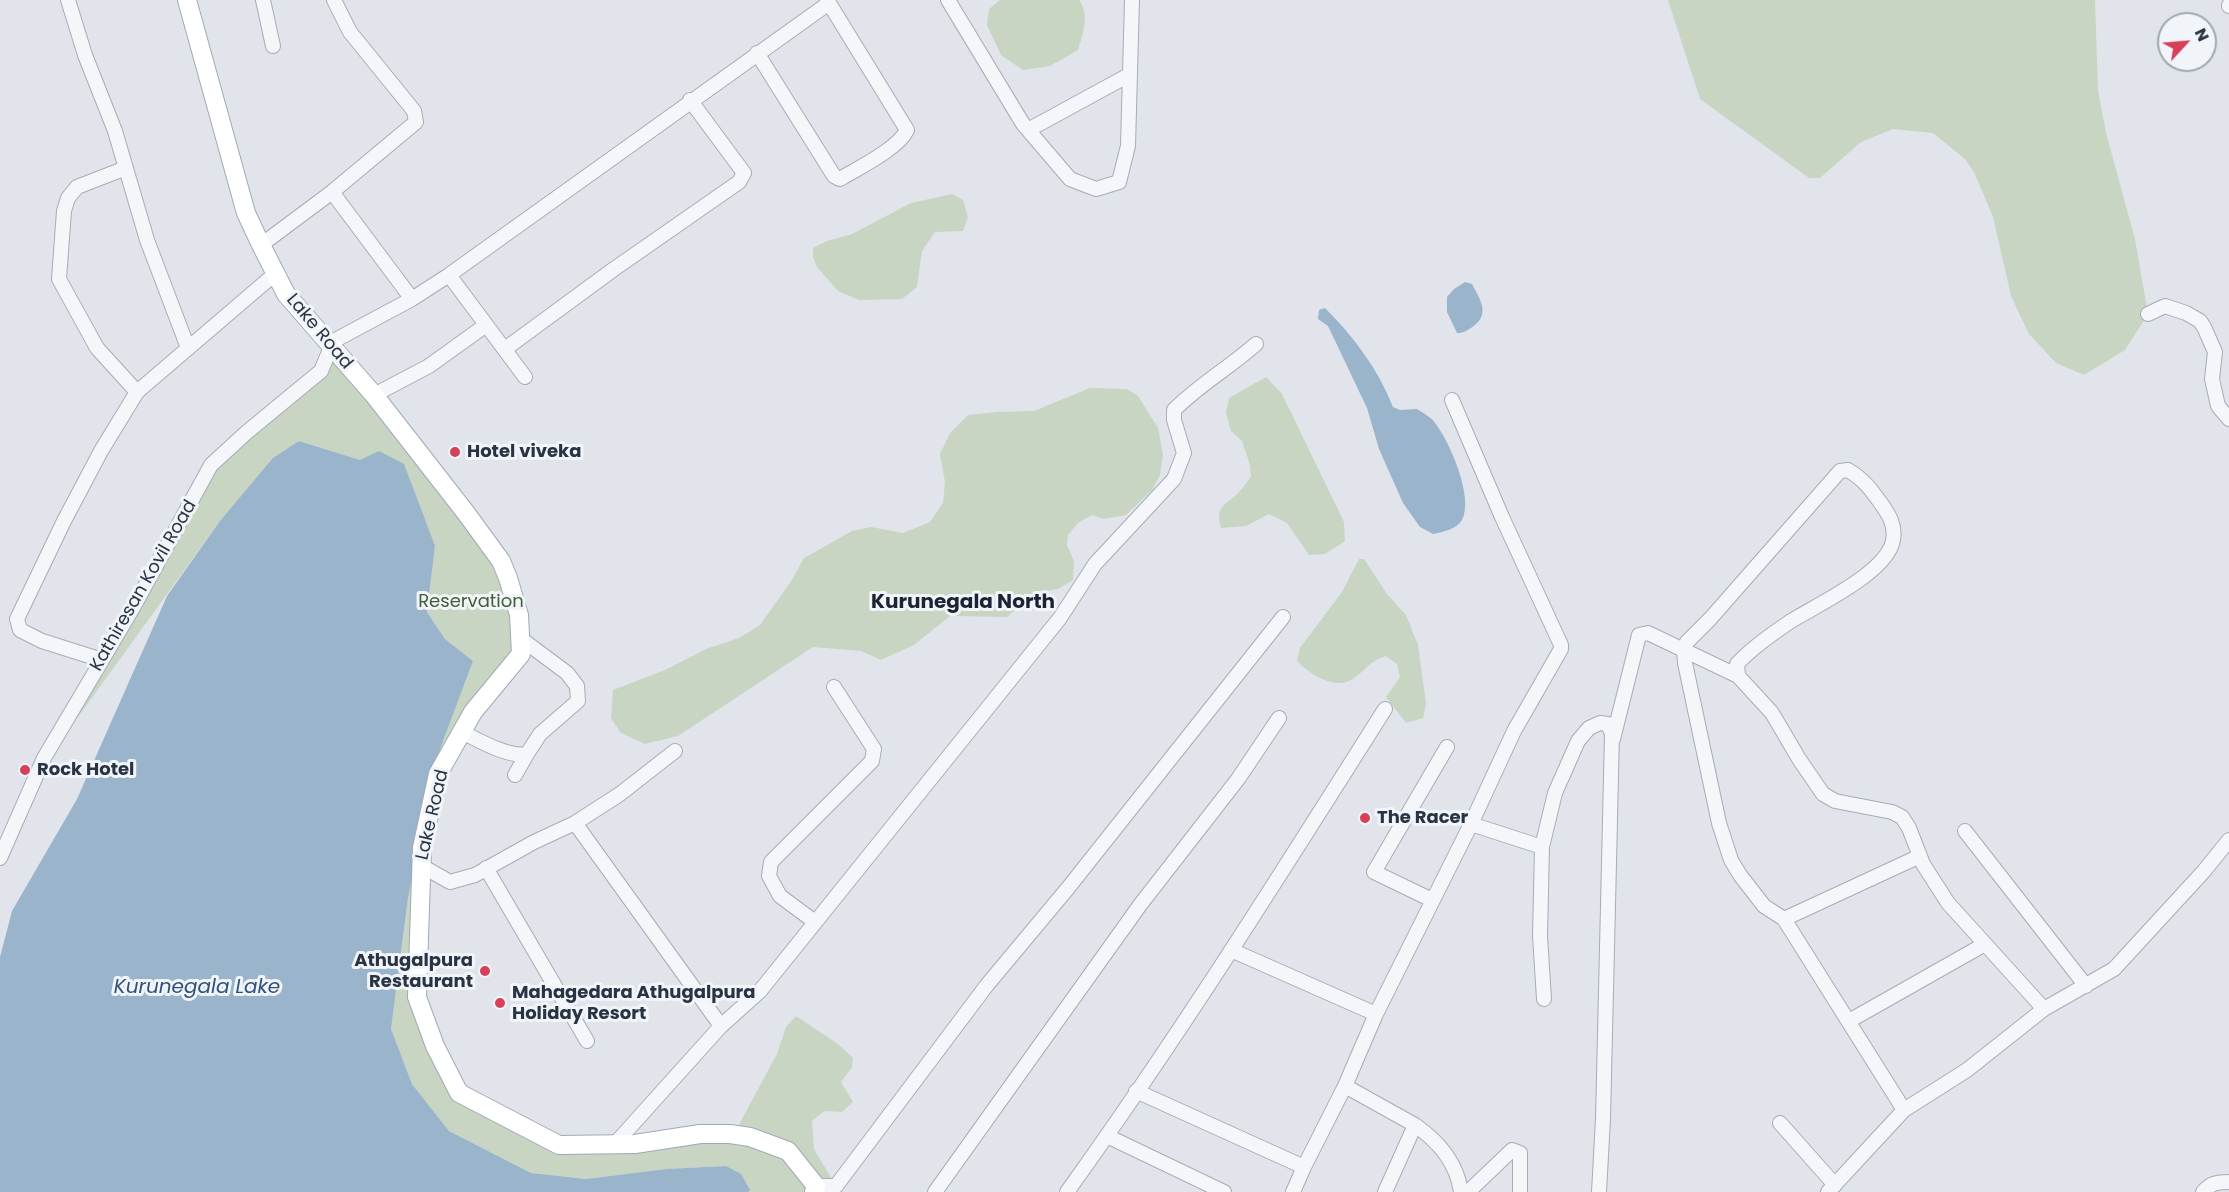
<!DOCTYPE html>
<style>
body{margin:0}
#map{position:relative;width:2229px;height:1192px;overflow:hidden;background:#e1e5eb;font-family:Poppins,sans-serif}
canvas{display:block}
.north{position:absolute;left:2157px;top:12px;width:60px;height:60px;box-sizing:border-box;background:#f1f4f8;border:2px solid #a1a7b0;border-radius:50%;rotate:64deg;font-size:16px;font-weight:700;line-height:24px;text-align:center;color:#283343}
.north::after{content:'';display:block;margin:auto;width:21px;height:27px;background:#d64059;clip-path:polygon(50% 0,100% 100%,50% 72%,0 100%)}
</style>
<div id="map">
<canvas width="2229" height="1192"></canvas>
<div class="north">N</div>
</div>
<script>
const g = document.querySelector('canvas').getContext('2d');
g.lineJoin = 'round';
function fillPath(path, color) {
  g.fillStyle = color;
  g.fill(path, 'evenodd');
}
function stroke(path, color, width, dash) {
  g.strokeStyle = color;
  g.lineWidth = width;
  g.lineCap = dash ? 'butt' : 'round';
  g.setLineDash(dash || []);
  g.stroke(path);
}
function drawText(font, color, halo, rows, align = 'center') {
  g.font = font + ' Poppins,sans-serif';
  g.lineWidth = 6;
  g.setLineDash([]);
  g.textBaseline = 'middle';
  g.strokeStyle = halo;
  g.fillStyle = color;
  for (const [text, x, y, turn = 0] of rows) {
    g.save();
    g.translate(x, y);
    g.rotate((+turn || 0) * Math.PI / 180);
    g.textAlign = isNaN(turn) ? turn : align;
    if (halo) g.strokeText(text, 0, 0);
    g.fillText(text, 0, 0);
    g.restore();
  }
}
fillPath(new Path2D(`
 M 1000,0 L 1079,0 C 1090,14 1083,34 1078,50 L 1050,66 L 1023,70 L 1001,55 L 987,25 L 989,9 Z
 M 1668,0 L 2095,0 L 2098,90 L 2106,133 L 2135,239 L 2148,314 L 2125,350 L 2084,375 L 2056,363 L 2029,334 L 2011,296 L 1993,217 L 1974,172 L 1965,159 L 1933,133 L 1893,129 L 1861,142 L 1820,178 L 1809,178 L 1700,99 Z
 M 952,194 L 963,200 L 968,217 L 963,231 L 935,232 L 922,251 L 917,287 L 902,299 L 859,300 L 838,291 L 817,267 L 813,257 L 813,248 L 827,241 L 852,234 L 911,203 Z
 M 331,347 L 501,561 L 521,654 L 438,774 L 417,997 L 459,1093 L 559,1145 L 735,1132 L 777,1054 L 786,1027 L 796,1016 L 838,1044 L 853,1058 L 852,1067 L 841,1082 L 853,1102 L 842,1112 L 824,1111 L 812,1121 L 814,1149 L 836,1186 L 814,1192 L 748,1192 L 749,1190 L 726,1166 L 666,1169 L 586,1179 L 531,1173 L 449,1131 L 412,1084 L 391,1029 L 408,898 L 439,752 L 473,661 L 445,639 L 427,612 L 435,546 L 360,460 L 299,441 L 220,521 L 33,779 L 211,465 L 302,388 Z
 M 1266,377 L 1282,394 L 1344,522 L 1345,541 L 1325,554 L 1309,555 L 1287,523 L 1269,514 L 1246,526 L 1221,528 C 1216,509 1221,507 1235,496 C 1241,491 1246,483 1251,477 L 1250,465 L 1242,441 L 1231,431 L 1226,413 L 1229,398 Z
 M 1090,388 L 1127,389 L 1138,396 L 1158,428 L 1163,455 L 1160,475 L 1152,490 L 1126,515 L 1104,519 L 1092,515 L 1078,523 L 1068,535 L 1067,545 L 1074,561 L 1073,580 L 1058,589 L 1035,593 L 1007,617 L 950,616 L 914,645 L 881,660 L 861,651 L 813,647 L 678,736 L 645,744 L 621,733 L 611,718 L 613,690 L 665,670 L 706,649 L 739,638 L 760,625 L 792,580 L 804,558 L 852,531 L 871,527 L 903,533 L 930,522 L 943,503 L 945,482 L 940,454 L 950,433 L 968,415 L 997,412 L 1034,411 Z
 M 1359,559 L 1364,559 L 1387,594 L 1406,615 L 1418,645 L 1426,704 L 1423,718 L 1406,723 L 1386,697 L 1400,677 L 1397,664 L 1386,656 C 1371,660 1364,672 1351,680 C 1334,690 1308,673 1297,661 L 1300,648 L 1342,592 Z`), '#c7d5c2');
fillPath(new Path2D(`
 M 1465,282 L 1472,284 C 1481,301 1491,315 1471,328 C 1466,331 1463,333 1457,333 L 1447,312 L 1447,297 L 1454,289 Z
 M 1325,308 C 1354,337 1378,369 1393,407 L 1400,410 L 1417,409 C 1423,413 1431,417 1435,423 C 1450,442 1474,498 1462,520 C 1457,529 1443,532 1433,534 L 1420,527 L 1403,503 L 1379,449 L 1367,408 L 1328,326 L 1318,319 L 1319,310 Z
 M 299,441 L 360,460 L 379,451 L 404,464 L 435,546 L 427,612 L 445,639 L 473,661 L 439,752 L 408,898 L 391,1029 L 412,1084 L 449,1131 L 531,1173 L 586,1179 L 666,1169 L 726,1166 L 741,1174 L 750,1190 L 748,1192 L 0,1192 L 0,957 L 12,911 L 77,799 L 167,596 L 220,521 L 273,458 Z`), '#9ab4cc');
const minor = new Path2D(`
 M 68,0 L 85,55 L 115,131 L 147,240 L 188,348
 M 263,0 L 273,46
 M 948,0 L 1023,124 L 1070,179 L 1096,189 L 1119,182 L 1128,146 L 1132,0
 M 2229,5 L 2229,6
 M 757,53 L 834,176 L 840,179 C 858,168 898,149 907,130 L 829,3
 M 1028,130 L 1129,75
 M 126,168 L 77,187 L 68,198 L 64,211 L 59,279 L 97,348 L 137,392
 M 332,192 L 412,299
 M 261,245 L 332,192 L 416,122 L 414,111 L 350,32 L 334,0
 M 449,275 L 525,377
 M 2148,314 L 2165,306 L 2186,313 L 2200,321 L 2204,327 L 2215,352 L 2212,379 L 2218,406 L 2229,419
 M 328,344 L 412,299 L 449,275 L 829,3 L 827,0
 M 505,349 L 614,269 L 739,182 L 744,173 L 690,100
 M 374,395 L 429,366 L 486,325
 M 102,660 L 42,641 L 20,630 L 17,619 L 64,521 L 101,451 L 137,392 L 276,273
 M 462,732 C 478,740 509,758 527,754 L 540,734 L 578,701 L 577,686 L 567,673 L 520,638
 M 1613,739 L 1639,635 L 1648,633 L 1738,676
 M 515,775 L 527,754
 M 575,823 L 721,1026
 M 1471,824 L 1542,847
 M 1965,831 L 2086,986
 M 0,858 L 44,758 L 134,606 L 211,465 L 247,432 L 321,371 L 331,347
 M 420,865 L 450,882 L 475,875 L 534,842 L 575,823 L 620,794 L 675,751
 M 486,868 L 587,1041
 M 1432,900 L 1374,872 L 1447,747
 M 1784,919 L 1920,856
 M 815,922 L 780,896 L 769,876 L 771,862 L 872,761 L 874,749 L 834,687
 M 1231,950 L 1376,1014
 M 1544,999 L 1540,936 L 1542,847 L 1555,793 L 1578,741 L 1589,728 L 1600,723 L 1608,724 L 1612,734 L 1603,1119 L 1599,1192
 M 1849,1021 L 1985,944
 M 1345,1086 L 1415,1125 L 1385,1192
 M 1136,1091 L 1304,1167
 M 1904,1110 L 1784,919 L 1764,906 L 1740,875 L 1731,860 L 1719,823 L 1685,663 L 1684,649 L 1687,642 L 1710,619 L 1840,471 L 1848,470 C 1864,480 1869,487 1880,502 C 1888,513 1896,525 1893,540 C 1888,572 1817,605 1791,621 C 1772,634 1753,647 1737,664 L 1738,676 L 1772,713 L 1799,759 L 1823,794 L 1835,801 L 1892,812 L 1902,817 L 1909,828 L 1923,864 L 1948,903 L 2044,1009
 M 1780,1123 L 1835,1185
 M 1415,1125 C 1438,1141 1457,1163 1461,1192
 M 1107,1136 L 1224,1192
 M 614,1145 L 721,1026 L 760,991 L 1060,618 L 1095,564 L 1174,479 L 1184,453 L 1174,420 L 1174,410 C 1199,385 1230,367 1256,344
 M 816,1186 L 836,1186 L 987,985 L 1068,888 L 1283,617
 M 935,1192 L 1140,905 L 1238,779 L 1279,718
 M 1067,1192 C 1179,1036 1282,872 1385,709
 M 1293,1192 L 1304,1167 L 1345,1086 L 1376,1014 L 1471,824 L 1514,731 L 1561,649 L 1561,645 L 1502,517 L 1452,400
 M 1468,1192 L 1512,1150 L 1520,1153 L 1520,1192
 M 1828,1192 L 1904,1110 L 1967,1070 L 2044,1009 L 2114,969 L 2204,871 L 2229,840
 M 2203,1192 C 2211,1183 2217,1182 2229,1182`);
const major = new Path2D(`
 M 187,0 L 246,213 L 261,245 L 286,294 L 374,395 L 466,513 L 501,561 L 508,578 L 519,615 L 521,654 L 473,712 L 438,774 L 422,848 L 417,997 L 435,1046 L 459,1093 L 559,1145 L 635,1144 L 700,1134 L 730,1134 L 750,1137 L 788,1151 L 816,1186 L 814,1192`);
stroke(minor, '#a6acb5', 16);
stroke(major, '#a0a9b7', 20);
stroke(minor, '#f4f6f9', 14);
stroke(major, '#fff', 18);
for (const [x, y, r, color] of [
 [455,452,6,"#d64059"],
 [25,770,6,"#d64059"],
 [1365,818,6,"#d64059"],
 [485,971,6,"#d64059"],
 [500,1003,6,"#d64059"]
]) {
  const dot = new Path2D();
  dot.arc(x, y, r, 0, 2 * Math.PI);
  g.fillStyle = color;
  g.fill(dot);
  stroke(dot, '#f1f4f8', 2);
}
drawText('18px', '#283343', '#f1f4f8', [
 ["Lake Road",319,332,50],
 ["Kathiresan Kovil Road",144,586,-60],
 ["Lake Road",433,815,-77]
]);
drawText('bold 18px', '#283343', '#f1f4f8', [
 ["Hotel viveka",467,452],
 ["Rock Hotel",37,770],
 ["The Racer",1377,818],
 ["Athugalpura",473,961,"right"],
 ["Restaurant",473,982,"right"],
 ["Mahagedara Athugalpura",512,993],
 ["Holiday Resort",512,1014]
], 'left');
drawText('18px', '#3e6035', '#f1f4f8', [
 ["Reservation",471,602]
]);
drawText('bold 20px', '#1b2434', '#f1f4f8', [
 ["Kurunegala North",963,603]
]);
drawText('italic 20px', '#30527a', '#f1f4f8', [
 ["Kurunegala Lake",197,988]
]);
</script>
